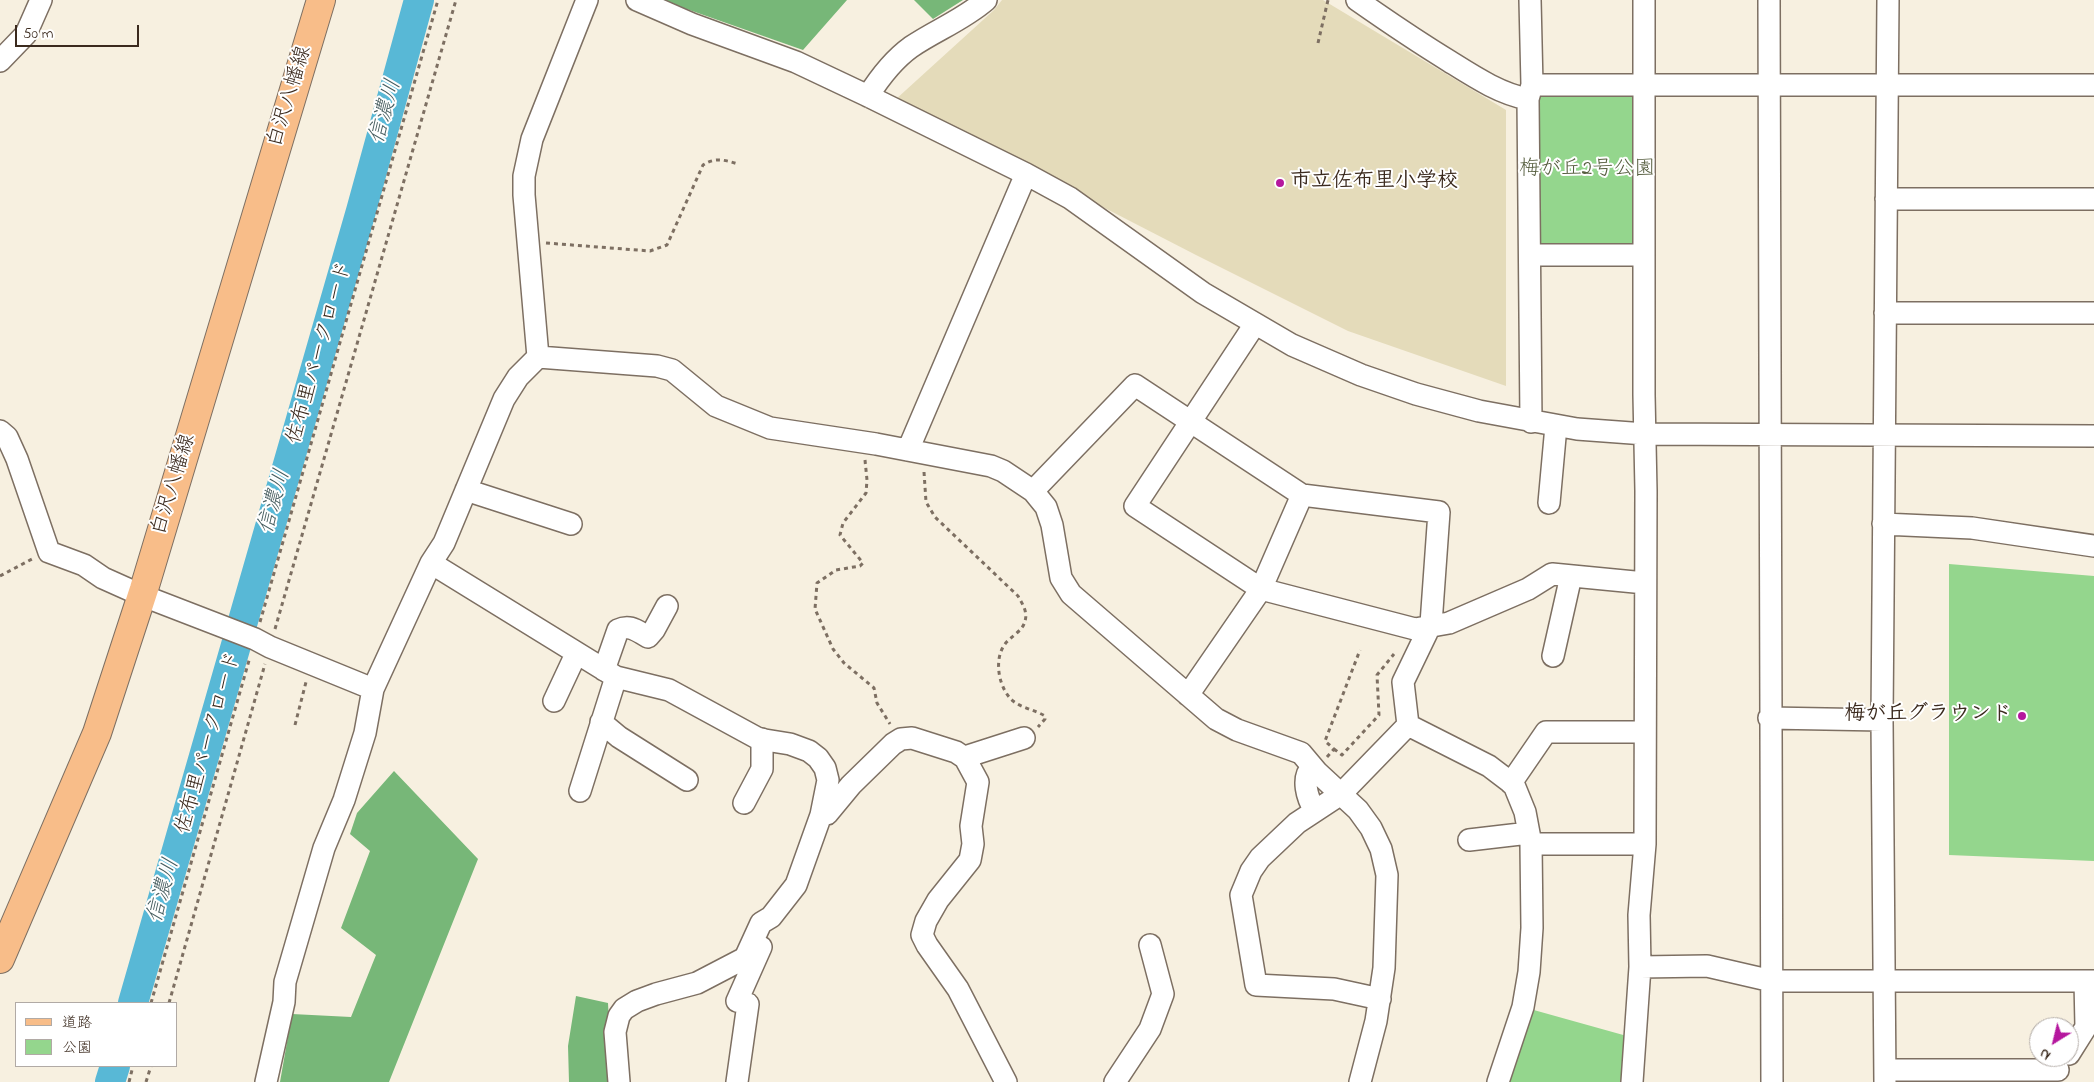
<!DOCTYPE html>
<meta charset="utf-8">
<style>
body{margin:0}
#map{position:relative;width:2094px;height:1082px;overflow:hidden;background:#f7f0e0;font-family:"Indie Flower","Klee One",sans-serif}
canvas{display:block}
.legend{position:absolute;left:15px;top:1002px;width:162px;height:65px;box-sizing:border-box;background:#fff;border:1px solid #b1aaa5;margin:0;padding:6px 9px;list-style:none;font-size:15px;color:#3b2a1e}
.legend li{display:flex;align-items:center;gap:10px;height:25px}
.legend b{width:25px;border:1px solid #b1aaa5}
.north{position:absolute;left:2029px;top:1017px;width:50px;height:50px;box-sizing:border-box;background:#fff;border:1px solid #b1aaa5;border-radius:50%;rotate:216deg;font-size:14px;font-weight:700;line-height:20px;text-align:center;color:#3b2a1e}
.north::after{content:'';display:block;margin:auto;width:18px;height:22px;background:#b5179e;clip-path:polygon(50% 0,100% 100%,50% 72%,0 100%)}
.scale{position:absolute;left:15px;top:25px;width:124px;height:22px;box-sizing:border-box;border:2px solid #3b2a1e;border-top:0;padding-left:6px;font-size:15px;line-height:18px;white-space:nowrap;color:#3b2a1e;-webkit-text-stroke:4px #fff;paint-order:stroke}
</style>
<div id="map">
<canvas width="2094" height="1082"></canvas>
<ul class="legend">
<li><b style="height:6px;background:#f8bd89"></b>道路</li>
<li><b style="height:14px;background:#94d68d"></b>公園</li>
</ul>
<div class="north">N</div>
<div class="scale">50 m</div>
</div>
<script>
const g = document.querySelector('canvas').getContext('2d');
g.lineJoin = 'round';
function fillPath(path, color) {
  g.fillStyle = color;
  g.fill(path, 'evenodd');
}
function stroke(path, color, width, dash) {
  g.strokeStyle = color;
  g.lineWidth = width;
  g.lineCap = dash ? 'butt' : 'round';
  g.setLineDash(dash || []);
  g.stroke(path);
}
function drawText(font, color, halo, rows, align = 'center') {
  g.font = font + ' "Indie Flower","Klee One",sans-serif';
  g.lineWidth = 4;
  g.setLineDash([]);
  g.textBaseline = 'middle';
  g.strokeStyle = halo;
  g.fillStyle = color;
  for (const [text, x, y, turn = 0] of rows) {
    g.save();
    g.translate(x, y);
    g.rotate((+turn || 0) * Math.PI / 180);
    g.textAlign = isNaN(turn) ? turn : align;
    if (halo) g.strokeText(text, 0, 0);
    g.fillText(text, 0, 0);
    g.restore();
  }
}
fillPath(new Path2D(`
 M 1002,0 L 1323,0 L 1506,110 L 1506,386 L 1348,331 L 1196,255 L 895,100 L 994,10 Z`), '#e4dbba');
fillPath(new Path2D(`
 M 1544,91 L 1631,92 L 1637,98 L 1636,243 L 1631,249 L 1538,245 L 1538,97 Z
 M 1949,564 L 2094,576 L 2094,861 L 1949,855 Z
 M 1523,1007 L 1634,1038 L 1632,1082 L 1498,1082 Z`), '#94d68d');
fillPath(new Path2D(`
 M 661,0 L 847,0 L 803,50 Z
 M 914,0 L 963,0 L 933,19 Z
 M 394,771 L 478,859 L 389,1082 L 280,1082 L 292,1014 L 351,1017 L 376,955 L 341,928 L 370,851 L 350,834 L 357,813 Z
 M 576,996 L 608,1003 L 612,1082 L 569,1082 L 568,1046 Z`), '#77b778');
stroke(new Path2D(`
 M 133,1003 L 361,211 L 419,0
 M 110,1082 L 115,1066`), '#58b8d6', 30);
const minor = new Path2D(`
 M 637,0 L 692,24 L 796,62 L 868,96 L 1026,174 L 1070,198 L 1203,293 L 1292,345 L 1361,375 L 1416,394 L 1479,411 L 1577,429 L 1645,434 L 2094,436
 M 1357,0 C 1387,21 1418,42 1449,61 C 1473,76 1500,94 1528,99
 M 1530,0 L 1532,85 L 1528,99 L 1531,422
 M 1769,0 L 1772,1082
 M 0,61 L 26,34 L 41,0
 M 1532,85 L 2094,85
 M 868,96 C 880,77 893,60 911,47 C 936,30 963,20 986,0
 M 1886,199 L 2094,199
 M 1530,255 L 1644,255
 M 1885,313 L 2094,313
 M 1255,324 L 1135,506 L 1261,589 L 1415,629 L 1449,623 L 1528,589 L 1552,574 L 1645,583
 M 538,357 L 524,195 L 524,176 L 532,139 L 587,0
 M 0,431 L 7,437 L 17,459 L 49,552 L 84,565 L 103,578 L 141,595 L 255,639 L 270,647 L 373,689
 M 908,450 L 1026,174
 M 466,490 L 571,524
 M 1033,491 L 1135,385 L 1302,495 L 1439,512 L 1431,624 L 1403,682 L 1408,725
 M 1549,503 L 1556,426
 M 1883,524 L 1972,528 L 2094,546
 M 431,563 L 616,677 L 669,690 L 759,739 L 790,744 L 809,751 L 818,758 L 825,768 L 828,780 L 821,815 L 827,814 L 851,785 L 893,744 L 901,739 L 912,738 L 956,752 L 965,758 L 978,782 L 971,826 L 973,844 L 970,860 L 938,900 L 926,921 L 922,935 L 927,945 L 958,989 L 1006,1082
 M 1553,656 L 1571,576
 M 604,670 L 618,630 C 630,624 637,631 648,637 L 654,630 L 667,606
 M 1188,695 L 1261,589 L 1302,495
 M 554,701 L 576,654
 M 1769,718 L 1882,720
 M 601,722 L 619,737 L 687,780
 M 965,758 L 968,756 L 1024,738
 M 1312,767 C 1301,778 1307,798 1315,811
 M 1511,783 L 1546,732 L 1645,732
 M 580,791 L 616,677
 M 744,803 L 762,769 L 762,739
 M 1469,840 L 1529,833
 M 1531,844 L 1645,844
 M 1640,967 L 1707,966 L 1772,981 L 2094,981
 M 1380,999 L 1334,989 L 1256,985 L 1241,895 L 1251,871 L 1260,858 L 1297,823 L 1341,794 L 1408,725 L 1489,766 L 1514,785 L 1525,812 L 1531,844 L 1532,928 L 1529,972 L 1523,1007 L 1498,1082
 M 2069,1054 L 2086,1027 L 2085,981
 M 1886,1070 L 2058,1070
 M 266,1082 L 284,1002 L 285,982 L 324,848 L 344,800 L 365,733 L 373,689 L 431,563 L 444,543 L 504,399 L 518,377 L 538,357 L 657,366 L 672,370 L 716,406 L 770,428 L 876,444 L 991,466 L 1003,471 L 1033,491 L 1046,507 L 1052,525 L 1061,578 L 1071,594 L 1216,719 L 1237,730 L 1301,753 L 1317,772 L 1358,810 L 1371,828 L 1381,849 L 1387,875 L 1384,968 L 1376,1021 L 1360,1082
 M 619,1082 L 615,1032 L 619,1016 L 624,1009 L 637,1001 L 656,994 L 697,983 L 745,958 L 761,923 L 771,917 L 796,885 L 821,815
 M 737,1082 L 748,1004 L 737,1001 L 761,947
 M 1115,1082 L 1150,1029 L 1163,994 L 1150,945
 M 1632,1082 L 1640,967 L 1639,915 L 1645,844 L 1646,491 L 1644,395 L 1644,0
 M 1885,1082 L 1882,720 L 1888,0`);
const major = new Path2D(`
 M 0,959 L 97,733 L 144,589 L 321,0`);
stroke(minor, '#7d6f62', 24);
stroke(major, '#7d6f62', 30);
stroke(new Path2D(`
 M 1318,43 L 1328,0
 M 546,243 L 650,251 L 667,245 L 703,165 C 715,157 725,160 738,164
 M 865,460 L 867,480 L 866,493 L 843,523 L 840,535 L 863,563 L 860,566 L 836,570 L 817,583 L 815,609 L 833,649 L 844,663 L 874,688 L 877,703 L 890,724
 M 924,472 L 926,502 L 935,517 L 1018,596 C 1022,603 1028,612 1025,621 C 1023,631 1011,636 1005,644 C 993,660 999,689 1013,701 C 1022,708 1035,710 1045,716 L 1045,719 L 1038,727
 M 0,576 L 34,558
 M 260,622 L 438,0
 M 275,629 L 456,0
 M 295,725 L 306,682
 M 1334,749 L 1342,755 L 1379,715 L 1377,675 L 1394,654
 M 1327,757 L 1334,749 L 1325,741 L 1360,650
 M 151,1003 L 250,657
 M 169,1003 L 265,664
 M 129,1082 L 133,1066
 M 146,1082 L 151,1066`), '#7d6f62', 3, [4, 4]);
stroke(minor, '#fff', 21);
stroke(major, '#f8bd89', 28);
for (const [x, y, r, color] of [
 [1280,183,5,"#b5179e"],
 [2022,716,5,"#b5179e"]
]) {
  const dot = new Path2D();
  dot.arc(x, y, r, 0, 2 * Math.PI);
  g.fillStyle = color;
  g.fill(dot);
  stroke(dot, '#fff', 2);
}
drawText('21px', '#3b2a1e', '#fff', [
 ["白沢八幡線",291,97,-73],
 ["佐布里パークロード",321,353,-74],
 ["白沢八幡線",175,485,-73],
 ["佐布里パークロード",210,743,-74]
]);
drawText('21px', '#565e3f', '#fff', [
 ["梅が丘2号公園",1587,171]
]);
drawText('bold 21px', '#3b2a1e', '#fff', [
 ["市立佐布里小学校",1290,183],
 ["梅が丘グラウンド",2012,716,"right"]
], 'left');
drawText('italic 22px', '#455c5e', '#fff', [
 ["信濃川",387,112,-74],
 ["信濃川",276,502,-74],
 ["信濃川",165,891,-74]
]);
</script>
